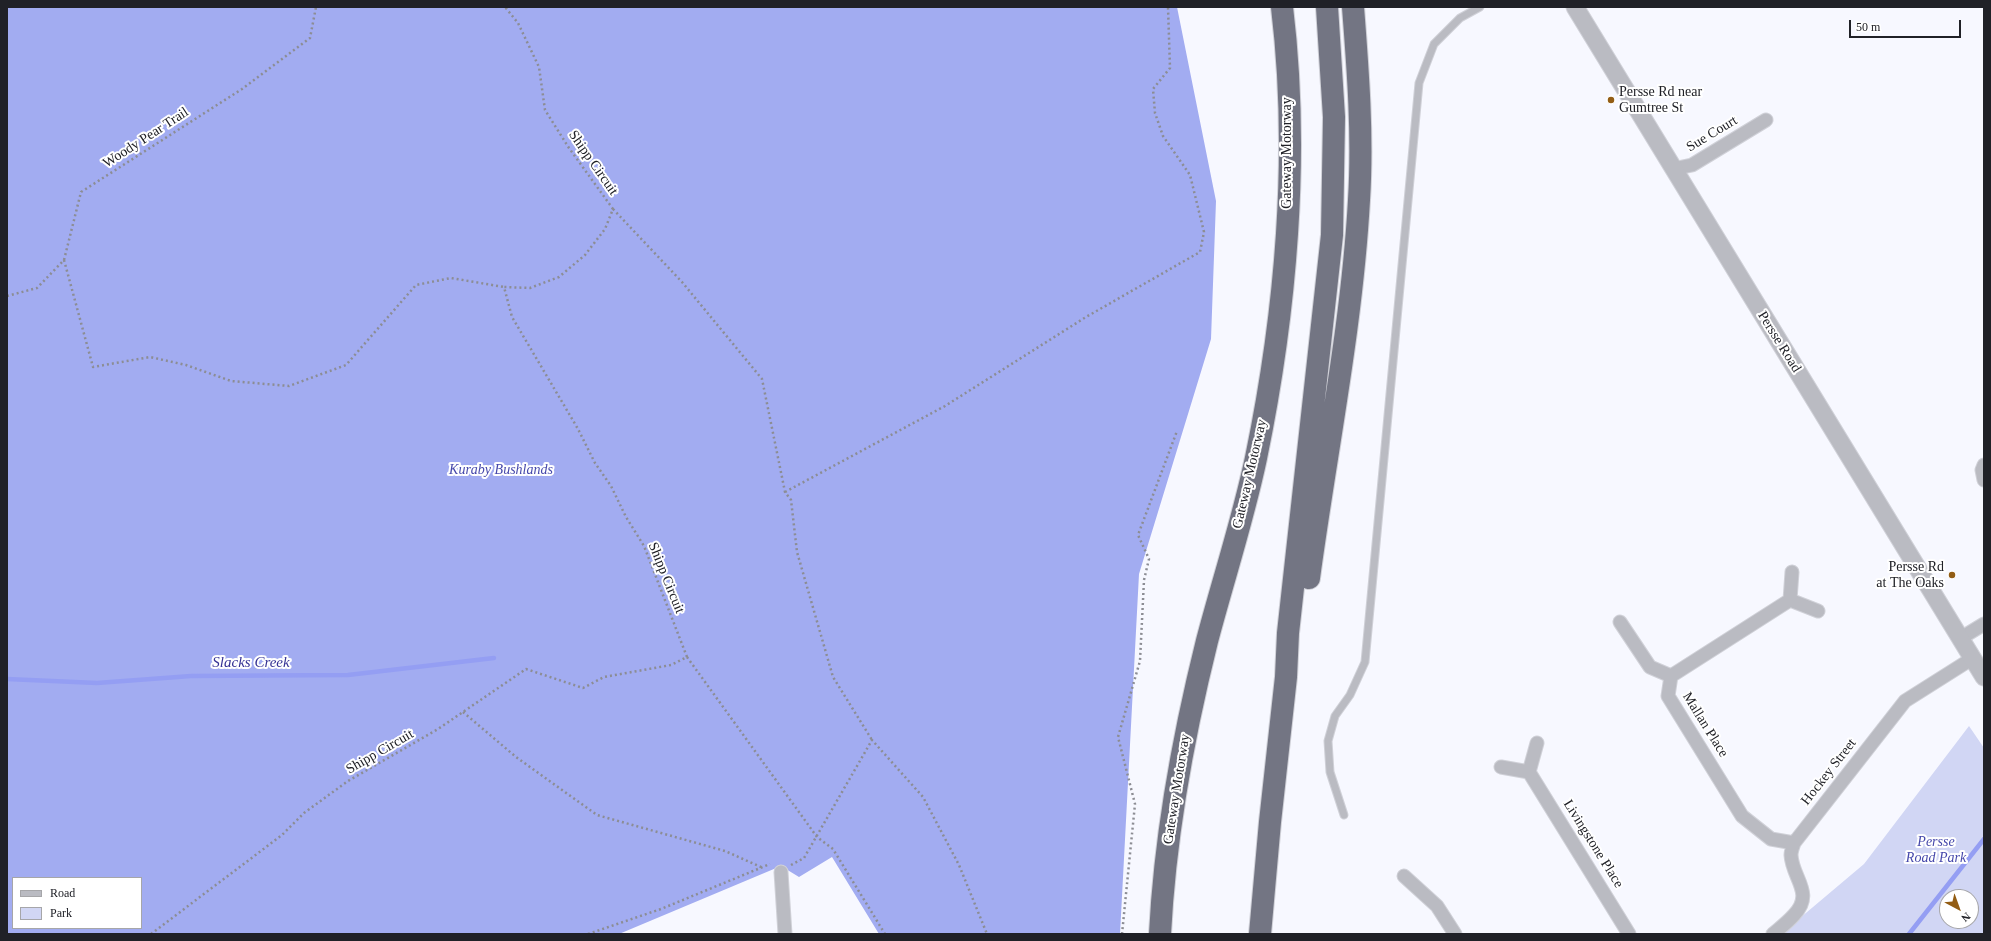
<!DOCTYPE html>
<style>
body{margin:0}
#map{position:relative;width:1991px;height:941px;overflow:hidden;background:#f7f8ff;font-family:Georgia,serif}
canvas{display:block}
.frame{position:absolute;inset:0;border:8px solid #202127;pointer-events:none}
.legend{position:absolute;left:12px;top:877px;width:130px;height:52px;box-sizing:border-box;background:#fff;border:1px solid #a6a6a9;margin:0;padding:5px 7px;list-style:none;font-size:12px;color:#202127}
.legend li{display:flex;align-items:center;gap:8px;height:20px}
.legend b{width:20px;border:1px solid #a6a6a9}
.north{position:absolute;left:1939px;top:889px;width:40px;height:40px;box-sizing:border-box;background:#fff;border:1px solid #a6a6a9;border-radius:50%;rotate:139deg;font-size:11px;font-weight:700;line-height:16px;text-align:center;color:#202127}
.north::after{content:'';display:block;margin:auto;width:14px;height:18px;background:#935d14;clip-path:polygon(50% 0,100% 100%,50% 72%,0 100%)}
.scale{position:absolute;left:1849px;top:20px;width:112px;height:18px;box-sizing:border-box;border:2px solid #202127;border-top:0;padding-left:5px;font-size:12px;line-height:14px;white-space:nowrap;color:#202127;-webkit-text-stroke:3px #fff;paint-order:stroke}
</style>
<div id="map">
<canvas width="1991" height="941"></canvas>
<div class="frame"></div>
<ul class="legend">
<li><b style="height:5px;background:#babbc2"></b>Road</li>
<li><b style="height:11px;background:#d1d6f4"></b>Park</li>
</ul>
<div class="north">N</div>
<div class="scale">50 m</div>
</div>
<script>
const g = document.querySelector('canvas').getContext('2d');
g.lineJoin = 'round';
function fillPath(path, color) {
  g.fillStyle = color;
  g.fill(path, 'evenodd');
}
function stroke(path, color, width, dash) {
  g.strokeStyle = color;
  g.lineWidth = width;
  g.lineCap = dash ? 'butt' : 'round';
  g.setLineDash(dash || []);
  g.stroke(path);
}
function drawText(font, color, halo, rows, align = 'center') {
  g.font = font + ' Georgia,serif';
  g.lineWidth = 4;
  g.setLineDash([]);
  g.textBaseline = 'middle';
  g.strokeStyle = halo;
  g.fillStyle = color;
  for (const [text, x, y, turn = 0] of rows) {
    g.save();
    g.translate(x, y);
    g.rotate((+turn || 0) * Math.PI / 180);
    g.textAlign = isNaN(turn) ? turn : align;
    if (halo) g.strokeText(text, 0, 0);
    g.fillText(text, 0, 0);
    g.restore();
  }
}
fillPath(new Path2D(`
 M 1969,726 L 1984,748 L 1984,934 L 1781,934 L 1864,864 ZM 1947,897 L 1971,897 L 1971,921 L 1947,921 Z`), '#d1d6f4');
fillPath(new Path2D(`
 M 7,7 L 1177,7 L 1216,201 L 1211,339 L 1139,574 L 1120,934 L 879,934 L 832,857 L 799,877 L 781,866 L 619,934 L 7,934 ZM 13,878 L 141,878 L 141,928 L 13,928 Z`), '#a2acf1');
stroke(new Path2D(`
 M 7,679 L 97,683 L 191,676 L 348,675 L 494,658
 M 1909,934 L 1984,839`), '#949ef3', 4.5);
const service = new Path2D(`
 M 1344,815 L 1330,772 L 1328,741 L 1335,716 L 1350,695 L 1365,662 L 1419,83 L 1434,44 L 1460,18 L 1480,7`);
const minor = new Path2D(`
 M 1673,169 L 1692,165 L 1766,120
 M 1984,465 L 1982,470 L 1984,480
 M 1792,572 L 1790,600 L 1818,611
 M 1790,600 L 1671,676 L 1668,696 L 1742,816 L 1771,839 L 1794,843
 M 1620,622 L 1650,667 L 1671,676
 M 1961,638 L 1984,624
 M 1501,767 L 1529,772 L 1537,743
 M 1529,772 L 1629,934
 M 781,872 L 785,934
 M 1404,876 L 1437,906 L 1455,934
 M 1773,934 C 1780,928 1788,922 1794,915 C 1815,893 1792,878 1791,855 C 1791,851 1793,846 1794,843 L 1905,701 L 1973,658`);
const tertiary = new Path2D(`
 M 1575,7 L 1984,677`);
const motorway = new Path2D(`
 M 1309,578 C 1326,452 1352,327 1359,200 C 1363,136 1358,71 1353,7
 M 1160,934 C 1165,835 1183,737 1207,641 C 1223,580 1243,520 1256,458 C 1286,313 1300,155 1282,7
 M 1260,934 L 1270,822 L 1286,677 L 1288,633 L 1332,235 L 1334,117 L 1327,7`);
stroke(service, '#d0d1d8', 9);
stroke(minor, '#d0d1d8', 15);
stroke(tertiary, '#d0d1d8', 19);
stroke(motorway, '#d0d1d8', 24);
stroke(new Path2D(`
 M 613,209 L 682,282 L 762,379 L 785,492 L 791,500 L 797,552 L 833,677 L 872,740
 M 64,260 L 93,367 L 150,357 L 186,365 L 231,381 L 289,386 L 346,365 L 416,285 L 451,278 L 504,287
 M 7,296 L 37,288 L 64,260 L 81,192 L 242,89 L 310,38 L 316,7
 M 785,492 L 945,406 L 1086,317 L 1200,252 L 1204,232 L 1190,175 L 1163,136 L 1155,113 L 1153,89 L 1170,68 L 1168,7
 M 687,657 L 817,837 L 833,849 L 885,934
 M 463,712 L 516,757 L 597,815 L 725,851 L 761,867
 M 791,865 L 804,858 L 872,740 L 923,797 L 959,865 L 987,934
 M 7,933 L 7,934
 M 151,934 L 282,835 L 304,813 L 348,781 L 438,729 L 526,669 L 583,688 L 604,677 L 671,665 L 687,657 L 644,546 L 626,517 L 611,486 L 595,463 L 578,429 L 512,317 L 504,287 L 530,288 L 559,277 L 585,255 L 605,229 L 613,209 L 569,148 L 545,110 L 539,67 L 518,23 L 505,7
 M 588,934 L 661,909 L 770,864
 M 1122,934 L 1135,804 L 1118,737 L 1140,661 L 1144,580 L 1149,559 L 1138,535 L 1177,431`), '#8c8d94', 2.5, [2, 3]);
stroke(service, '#babbc2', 7);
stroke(minor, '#babbc2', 13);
stroke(tertiary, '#babbc2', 17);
stroke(motorway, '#737583', 22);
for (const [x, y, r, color] of [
 [1611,100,4,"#935d14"],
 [1952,575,4,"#935d14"]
]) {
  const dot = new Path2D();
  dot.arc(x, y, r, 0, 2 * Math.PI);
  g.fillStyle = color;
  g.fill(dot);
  stroke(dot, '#fff', 1.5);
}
drawText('14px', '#202127', '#fff', [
 ["Persse Rd near",1619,92],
 ["Gumtree St",1619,108],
 ["Persse Rd",1944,567,"right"],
 ["at The Oaks",1944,583,"right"]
], 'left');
drawText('14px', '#202127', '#fff', [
 ["Sue Court",1712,134,-31],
 ["Woody Pear Trail",146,138,-33],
 ["Gateway Motorway",1287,153,-90],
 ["Shipp Circuit",593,163,55],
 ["Persse Road",1779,342,58],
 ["Gateway Motorway",1250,474,-77],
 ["Shipp Circuit",666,578,68],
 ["Mallan Place",1705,725,58],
 ["Shipp Circuit",380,752,-30],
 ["Hockey Street",1829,772,-52],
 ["Gateway Motorway",1177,789,-81],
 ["Livingstone Place",1593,844,58]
]);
drawText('italic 14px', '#4648ab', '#fff', [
 ["Kuraby Bushlands",501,470],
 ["Persse",1936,842],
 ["Road Park",1936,858]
]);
drawText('italic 15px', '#363394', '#fff', [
 ["Slacks Creek",251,663]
]);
</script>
